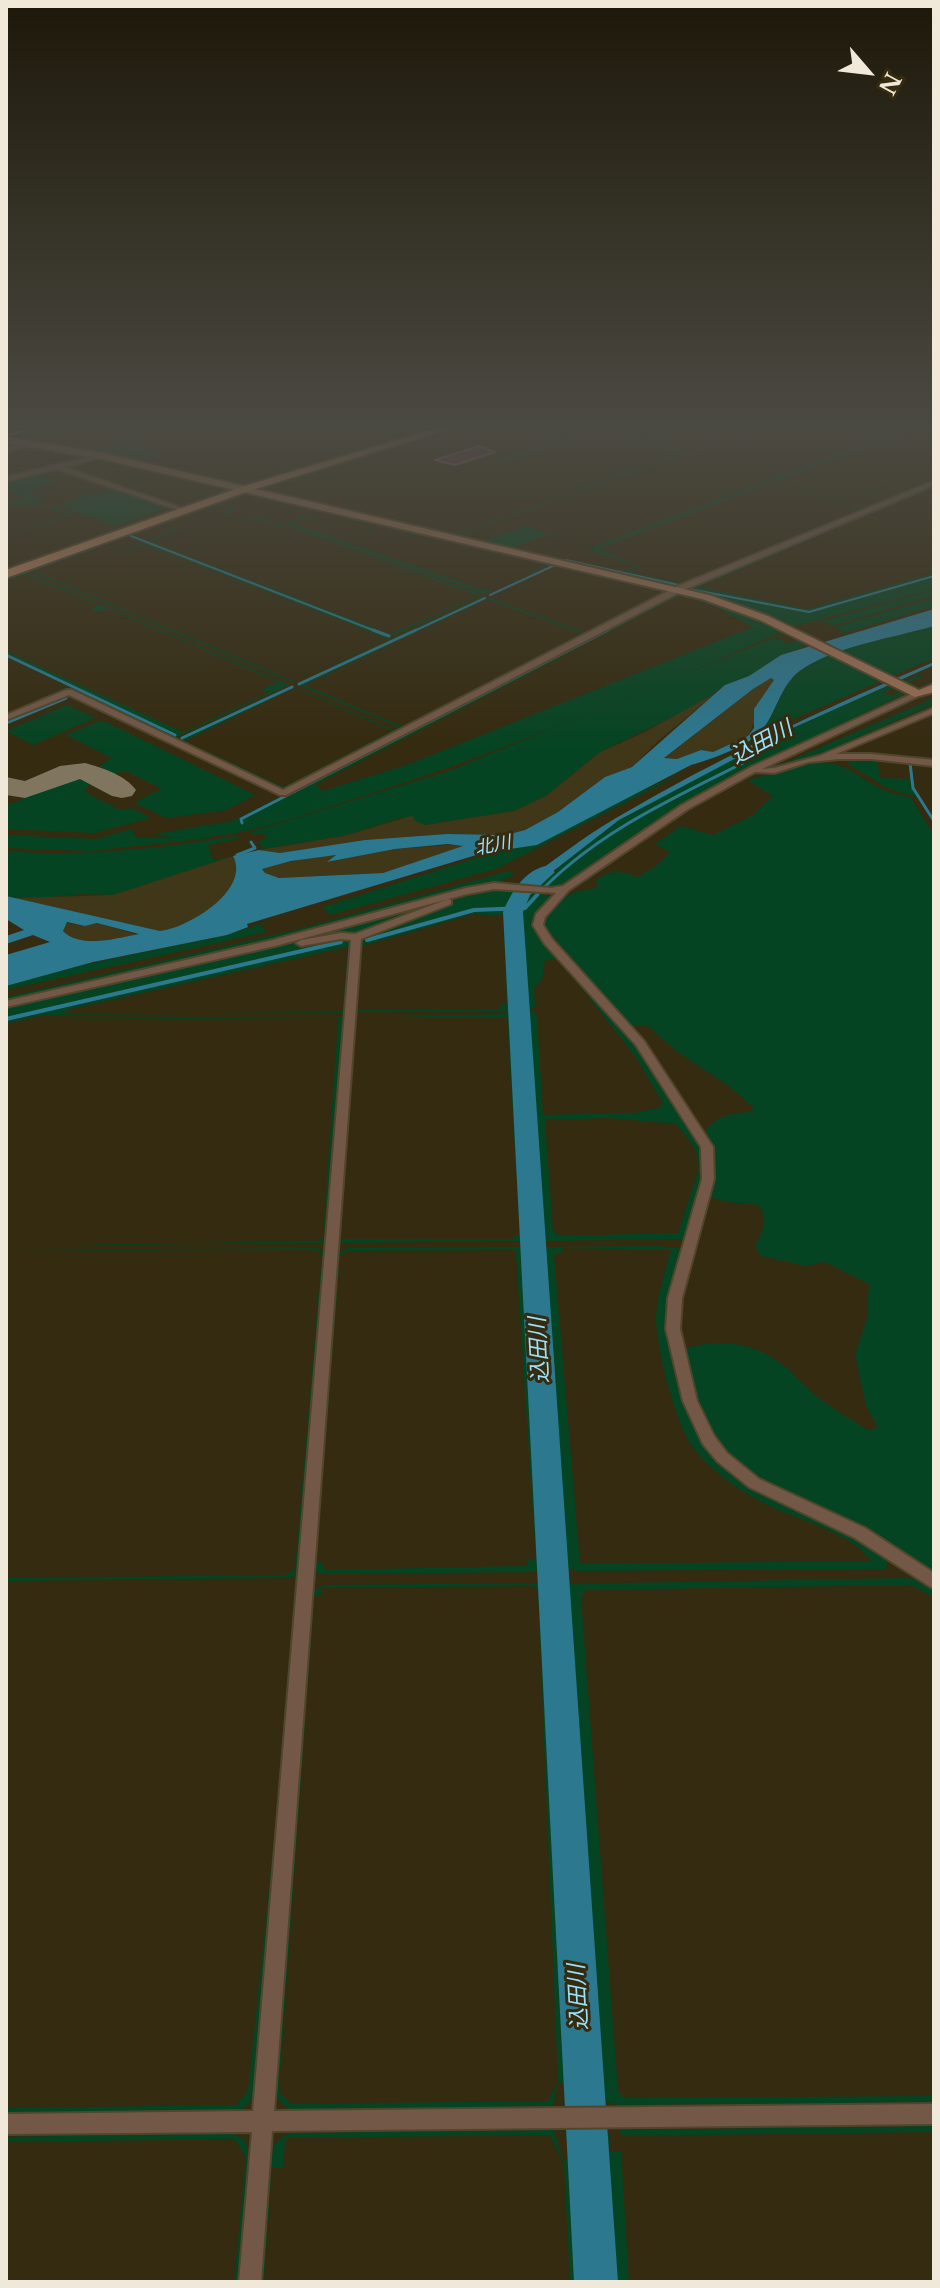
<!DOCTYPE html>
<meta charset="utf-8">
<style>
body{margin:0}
#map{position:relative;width:940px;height:2288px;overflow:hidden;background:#352b10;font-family:"Libre Baskerville",serif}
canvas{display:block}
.frame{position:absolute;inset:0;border:8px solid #f0e9da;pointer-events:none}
.north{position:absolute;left:828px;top:32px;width:80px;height:80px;-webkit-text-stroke:6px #352b10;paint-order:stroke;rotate:118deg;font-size:22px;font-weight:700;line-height:32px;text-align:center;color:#f0e9da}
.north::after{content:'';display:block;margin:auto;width:28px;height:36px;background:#f0e9da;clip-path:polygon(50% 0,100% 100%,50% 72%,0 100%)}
</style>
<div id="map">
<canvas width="940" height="2288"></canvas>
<div class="frame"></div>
<div class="north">N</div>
</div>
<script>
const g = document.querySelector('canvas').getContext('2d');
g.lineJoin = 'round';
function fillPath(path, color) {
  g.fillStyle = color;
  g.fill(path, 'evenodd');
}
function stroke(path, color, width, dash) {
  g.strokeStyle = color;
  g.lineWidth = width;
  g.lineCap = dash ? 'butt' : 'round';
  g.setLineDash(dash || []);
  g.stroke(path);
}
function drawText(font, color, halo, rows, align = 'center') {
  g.font = font + ' "Libre Baskerville","Noto Sans JP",serif';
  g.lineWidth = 6;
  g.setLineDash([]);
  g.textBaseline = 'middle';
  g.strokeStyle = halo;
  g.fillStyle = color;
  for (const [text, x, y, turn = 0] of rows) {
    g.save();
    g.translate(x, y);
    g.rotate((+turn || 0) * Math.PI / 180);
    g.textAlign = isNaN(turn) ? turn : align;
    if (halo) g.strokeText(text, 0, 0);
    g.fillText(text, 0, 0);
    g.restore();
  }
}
fillPath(new Path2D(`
 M 597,428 L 608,428 L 684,451 L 752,428 L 575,490 L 494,461 ZM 602,429 L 677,453 L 574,489 L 501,463 Z
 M 761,428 L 690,453 L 771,479 L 907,428 L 917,428 L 777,481 L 866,508 L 882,501 L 864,495 L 887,486 L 906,491 L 934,481 L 907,492 L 888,486 L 867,495 L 886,502 L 865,509 L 687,453 Z
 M 126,443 L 159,454 L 137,461 L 90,450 Z
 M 683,454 L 862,512 L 684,585 L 625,572 L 638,567 L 547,535 L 510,548 L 453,535 ZM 684,455 L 766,481 L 587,549 L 526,526 L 484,541 L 457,535 ZM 771,483 L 857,511 L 684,584 L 630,572 L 641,567 L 598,549 Z
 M 35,474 L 55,481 L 31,492 L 37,498 L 48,498 L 39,499 L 43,500 L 36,503 L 48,508 L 63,503 L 56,508 L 73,515 L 6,537 L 68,515 C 52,508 22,501 6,507 L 6,504 L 27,498 L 14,493 L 6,495 L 6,480 Z
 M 112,488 L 167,508 L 115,526 L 61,507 L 68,502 Z
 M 217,502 L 235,509 L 226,514 L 246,521 L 258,517 L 481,595 L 292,682 L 28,570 L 104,544 L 125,551 L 144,543 L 127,537 L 133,535 L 148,541 L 175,531 L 158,523 ZM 218,504 L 231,509 L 221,513 C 242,521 257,518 277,525 L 275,527 L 289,528 L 478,596 L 390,634 L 151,542 L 179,531 L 163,524 ZM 105,545 L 125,552 L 144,545 L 168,553 L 386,638 L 294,681 L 34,571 Z
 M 867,513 L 871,513 L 699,587 L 807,609 L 934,573 L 934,589 L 795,626 L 749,607 L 687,588 Z
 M 305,515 L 340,527 L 359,519 L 381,524 L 369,530 C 386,537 399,540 416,532 L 550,564 L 484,594 L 284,524 ZM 307,517 L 340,527 L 358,520 L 378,524 L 367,530 C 387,537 399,539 419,534 L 547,564 L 493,590 L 479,589 L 291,523 Z
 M 23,572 L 28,574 L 289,685 L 174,738 L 70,689 L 6,716 L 69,687 L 6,657 L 6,651 L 183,732 L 268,693 L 262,689 L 278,682 L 107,609 L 98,612 L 91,609 L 98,605 L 25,575 L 6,580 Z
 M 934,590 L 934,595 L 832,626 L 825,622 L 798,628 Z
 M 676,594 L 751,615 L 782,630 L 781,632 C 639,695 493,756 344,802 C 286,820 215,848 154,834 L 233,821 ZM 680,595 L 714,606 L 753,627 L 407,765 L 323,791 L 315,785 Z
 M 484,596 L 589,634 L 403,729 L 296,684 ZM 486,599 L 583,634 L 403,727 L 304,685 Z
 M 934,598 L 934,606 L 845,633 L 835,627 Z
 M 934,626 L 934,662 L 926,661 L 757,735 C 774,720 777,693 793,677 C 821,648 895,637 934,626 Z
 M 788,632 L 773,640 L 786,639 L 782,642 L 786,644 L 797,640 L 809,645 L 781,655 L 749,676 L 725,685 L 703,702 L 600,752 L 546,796 L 514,811 L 425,825 L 400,818 L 343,836 L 263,849 L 258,841 L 267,838 L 263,833 L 253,835 L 251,832 L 449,771 Z
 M 920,675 L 923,677 L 884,692 L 891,696 L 902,691 L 904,694 L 719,784 L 659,819 L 565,884 L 555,888 L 538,886 L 558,869 L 556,867 L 619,820 L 752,749 L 839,705 Z
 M 291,686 L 398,732 L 284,788 L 177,739 ZM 294,688 L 392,731 L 284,787 L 184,741 Z
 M 934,698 L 934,704 L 824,752 L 771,769 Z
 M 67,705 L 95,718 L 33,745 L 6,731 Z
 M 99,721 L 106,722 L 255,795 L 226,810 L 167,818 L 138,805 L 137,801 L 162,789 L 126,771 L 114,774 L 100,769 L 102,764 L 112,758 L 66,735 Z
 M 857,758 L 877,759 L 880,778 L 909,779 L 916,797 L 887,788 L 847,763 Z
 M 810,762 C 851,761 853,777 886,791 C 894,794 903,795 911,798 L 934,835 L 934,1574 C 911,1558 887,1541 862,1528 C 815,1504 748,1488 717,1441 C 698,1414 691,1382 683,1350 C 715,1337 755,1342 783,1365 C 796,1375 807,1389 820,1399 C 835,1410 852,1420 868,1430 L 878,1428 L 866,1406 L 855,1354 L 867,1318 L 869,1284 L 825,1262 L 806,1266 L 761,1256 L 755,1246 C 763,1232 768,1220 759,1205 L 726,1202 L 711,1197 L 714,1158 L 706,1129 C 723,1113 732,1115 752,1111 L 754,1108 L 729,1086 L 676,1051 L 647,1025 L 631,1026 L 543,925 C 546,912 561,898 573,893 C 582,889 589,892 598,886 L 596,880 C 612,869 621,871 638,877 L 659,864 L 670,852 L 655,844 L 681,826 L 713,835 L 752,816 L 773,796 L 748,780 Z
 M 687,771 L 496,869 L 330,915 L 323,907 L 485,855 L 483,853 L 502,852 Z
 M 76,777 L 90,783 L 84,792 L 120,810 L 131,808 L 151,818 L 94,833 L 6,829 L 6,806 Z
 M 132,829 L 136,838 L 210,838 L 90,851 L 6,848 L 6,835 L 96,839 Z
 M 236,836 L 237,839 L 208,845 L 213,860 L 233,856 L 113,895 L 83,894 L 29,899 L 6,896 L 6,855 L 11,854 L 6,851 C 83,857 159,849 236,836 Z
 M 509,871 L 515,874 L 500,881 L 282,938 L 6,1001 L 6,997 L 295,930 Z
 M 498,889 L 514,890 L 507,915 L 525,1241 L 344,1243 L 337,1241 L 354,1018 L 507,1014 L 507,1011 L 356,1012 L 361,940 L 475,892 ZM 473,914 L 503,916 L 507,1003 L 501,1005 L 500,1010 L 356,1010 L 362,946 ZM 356,1018 L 507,1018 L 520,1235 L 514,1235 L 513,1239 L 340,1239 Z
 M 529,892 L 552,896 L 537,913 L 533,925 L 559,958 L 545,960 L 542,980 L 534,988 L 535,1008 L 528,1009 C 525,977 511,918 529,892 Z
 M 453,897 L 355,934 L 286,943 Z
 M 261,924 L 266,932 L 6,990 L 6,986 L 73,967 L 214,938 Z
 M 337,939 L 348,941 L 351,946 L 345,1012 L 343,1013 L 43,1015 L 6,1024 L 6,1007 L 273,946 ZM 348,947 L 343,1009 L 339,1012 L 67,1014 L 66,1010 Z
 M 582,983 L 636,1045 L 702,1147 L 703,1179 L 683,1239 L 544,1241 L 529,1012 L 535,1012 L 537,1017 L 543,1115 L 634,1113 L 660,1108 L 663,1103 L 637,1059 L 581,987 ZM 610,1118 L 676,1124 C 688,1139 702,1152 698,1172 L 678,1233 L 563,1236 L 553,1231 L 545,1120 Z
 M 345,1017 L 323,1243 L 6,1246 L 318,1241 L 323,1238 L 338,1021 L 338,1018 L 38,1020 L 6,1027 L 42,1019 Z
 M 658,1246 L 677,1248 L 682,1253 C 678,1282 668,1316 670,1345 C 676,1423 722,1478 792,1509 C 823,1523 865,1536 888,1562 L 885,1569 L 579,1571 L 565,1568 L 544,1247 ZM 563,1248 L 671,1250 C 666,1271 657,1295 656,1316 C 655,1344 676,1423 692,1446 C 712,1474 750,1498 781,1511 C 805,1521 858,1538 871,1561 L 580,1564 L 554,1254 L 562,1253 Z
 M 526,1247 L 543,1569 L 537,1572 L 318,1574 L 313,1569 L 337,1254 L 348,1248 ZM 513,1250 L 516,1253 L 536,1560 L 528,1560 L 527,1566 L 324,1570 L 324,1563 L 316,1562 L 340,1256 L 348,1251 Z
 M 316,1248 L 325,1252 L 297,1575 L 290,1578 L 6,1581 L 6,1578 L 286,1575 L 295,1569 L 322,1254 L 315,1250 L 6,1251 Z
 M 907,1578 L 917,1579 L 934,1590 L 934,1598 L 912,1585 L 585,1590 L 581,1598 L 618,2091 L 624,2098 L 934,2096 L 934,2102 L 619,2105 L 599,2101 L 567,1584 Z
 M 537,1583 L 544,1585 L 572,2101 L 564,2102 L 567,2086 L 558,2082 L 553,2106 L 294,2111 C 283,2106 277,2100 274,2088 L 311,1593 L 324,1585 ZM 533,1586 L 538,1591 L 558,2082 L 548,2101 L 291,2104 L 279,2091 L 314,1596 L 321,1595 L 322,1588 Z
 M 298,1596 L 257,2088 L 252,2099 L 240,2111 L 6,2114 L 6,2108 L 236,2105 L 248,2091 L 277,1812 L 294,1599 Z
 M 934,2126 L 934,2132 L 621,2136 L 620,2130 Z
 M 554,2130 L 564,2164 L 570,2150 L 565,2133 L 573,2133 L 579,2282 L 570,2282 L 564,2165 L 550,2135 L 288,2138 L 285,2141 L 283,2167 L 272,2168 L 264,2282 L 260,2282 L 269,2155 L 274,2144 L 289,2133 Z
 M 231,2133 L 244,2139 L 251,2156 L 240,2282 L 234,2282 L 246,2157 L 235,2139 L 6,2142 L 6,2137 Z
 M 601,2133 L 609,2133 L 609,2152 L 621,2152 L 629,2282 L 611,2282 Z`), '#054422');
fillPath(new Path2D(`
 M 771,678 L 774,679 L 748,736 L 713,752 L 701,750 L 677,759 L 664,758 L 753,689 Z
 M 716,693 L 658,741 L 632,767 L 605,777 L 558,812 L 525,830 L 506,835 L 447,834 L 365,840 L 281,853 L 259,850 L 343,836 L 411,816 L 415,817 L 413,820 L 425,825 L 514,811 L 546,796 L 600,752 L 643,733 Z
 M 461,844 L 464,846 L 383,873 L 279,878 L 264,873 L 262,868 L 317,856 L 337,856 L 328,862 L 395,849 Z
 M 233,856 C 251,890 188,928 160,931 L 14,898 L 113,895 Z
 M 66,923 L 85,926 L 97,923 L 139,935 C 117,937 81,949 63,931 Z`), '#3f3717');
fillPath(new Path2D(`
 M 934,609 L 934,626 C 892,638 841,645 804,668 C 781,682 778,709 763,729 C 752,745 709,760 691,765 L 537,845 L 483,853 L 247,924 L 248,927 L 227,935 L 93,962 L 6,986 L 6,955 L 50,942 L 33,935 L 6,944 L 6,936 L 24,930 L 6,919 L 6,896 L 160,931 C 188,928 251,890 233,856 L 259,850 L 280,853 L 365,840 L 447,834 L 506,835 L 525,830 L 558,812 L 605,777 L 632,767 L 725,685 L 749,676 L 781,655 ZM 771,678 L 774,680 L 754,709 L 754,728 L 748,736 L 713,752 L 701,750 L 677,759 L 664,758 L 753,689 ZM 448,844 L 463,846 L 383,873 L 279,878 L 265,873 L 262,869 L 291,861 L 336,855 L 327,862 L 395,849 ZM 67,922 L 85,926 L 97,923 L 139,934 C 118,938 80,949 63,931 Z
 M 934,662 L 934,665 L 795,727 L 619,820 L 534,886 L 521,884 C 552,862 583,837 616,818 C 718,758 825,708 934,662 Z`), '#2c788f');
stroke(new Path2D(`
 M 872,512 L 934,486
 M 131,536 L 378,632
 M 566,560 L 683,586
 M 692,587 L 869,513
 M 689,589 L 809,612 L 934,576
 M 490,595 L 555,565
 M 412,632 L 485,598
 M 604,632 L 677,594`), '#2c788f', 2);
stroke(new Path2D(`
 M 373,630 L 389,636
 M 6,655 L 175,735
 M 299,684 L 416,630
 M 6,723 L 66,698
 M 182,738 L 292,687
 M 910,763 L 913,788 L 934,821
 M 242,823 L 241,819 L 608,630
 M 237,855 L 255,848 L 251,842
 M 535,897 C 592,835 669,800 743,763`), '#2c788f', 3);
stroke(new Path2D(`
 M 367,940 L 474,910 L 525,908 L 537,895
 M 6,1019 L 341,942`), '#2c788f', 4);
fillPath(new Path2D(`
 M 545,866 L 555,872 L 530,895 L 523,912 L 618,2282 L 574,2282 L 503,912 C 511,893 523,872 545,866 Z`), '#2c788f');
fillPath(new Path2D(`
 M 85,763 C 103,768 125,775 136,790 L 132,796 L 122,798 L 112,796 L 80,779 L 25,798 L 6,795 L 6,777 L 25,781 L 60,766 Z`), '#807660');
const building = new Path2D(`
 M 479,446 L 495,452 L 455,465 L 435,460 Z`);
fillPath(building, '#6e315b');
stroke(building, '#8b6e80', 2);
const street = new Path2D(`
 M 27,441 L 29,444 L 6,452 L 6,448 Z
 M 102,454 L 104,457 L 64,467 L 187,510 L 182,511 L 57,469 L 6,481 L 6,477 Z
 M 934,481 L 934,485 L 684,590 L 286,795 L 280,795 L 69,695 L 6,720 L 6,715 L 66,690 L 72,690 L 283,790 L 678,586 Z
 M 916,692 L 923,694 L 762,769 L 774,768 L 819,756 L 934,708 L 934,713 L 836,754 L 871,754 L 934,760 L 934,766 L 871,759 L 839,759 L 809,762 L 774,773 L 755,772 L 688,809 L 569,890 L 545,917 L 543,925 L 552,939 L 644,1041 L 713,1147 L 714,1179 L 682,1298 L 680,1329 L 697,1401 L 714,1436 L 727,1453 L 759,1479 L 865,1528 L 934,1573 L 934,1589 L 855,1538 L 749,1487 L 717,1461 L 703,1444 L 683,1401 L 666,1329 L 668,1298 L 702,1179 L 701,1147 L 636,1045 L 544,943 L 533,925 L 536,914 L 556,893 L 494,889 L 467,894 L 275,946 L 6,1007 L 6,1001 L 273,940 L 466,888 L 494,883 L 551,888 L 563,886 L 682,805 L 751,767 Z
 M 448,899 L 451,900 L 451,904 L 361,939 L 274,2111 L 934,2104 L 934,2124 L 272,2131 L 261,2282 L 239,2282 L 252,2132 L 6,2134 L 6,2114 L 253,2111 L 351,940 L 341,939 L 301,946 L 296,943 L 301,940 L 341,933 L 355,934 Z`);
const secondary = new Path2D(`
 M 6,437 L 102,453 L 709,595 L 768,616 L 919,690 L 934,684 L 934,692 L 915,697 L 760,620 L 702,599 L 102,459 L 6,443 Z`);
const primary = new Path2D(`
 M 437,428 L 452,428 L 249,491 L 6,578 L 6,570 L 241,487 Z`);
stroke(street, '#4f462c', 4);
stroke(secondary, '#4f462c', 4);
stroke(primary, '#4f462c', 4);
fillPath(street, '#745847');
fillPath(secondary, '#9c6f54');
fillPath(primary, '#bb815e');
stroke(new Path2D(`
 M 6,436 L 32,428`), '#cac2b1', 2);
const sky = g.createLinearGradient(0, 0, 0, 748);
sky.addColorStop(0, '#1d1809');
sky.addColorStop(0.57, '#4b4a42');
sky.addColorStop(1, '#4b4a4200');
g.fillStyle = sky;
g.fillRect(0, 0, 940, 748);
drawText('italic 18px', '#9ae1fb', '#352b10', [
 ["北川",493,846,-11]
]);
drawText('italic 22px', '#9ae1fb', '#352b10', [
 ["込田川",762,743,-28],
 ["込田川",540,1350,-93],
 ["込田川",579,1997,-93]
]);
</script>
